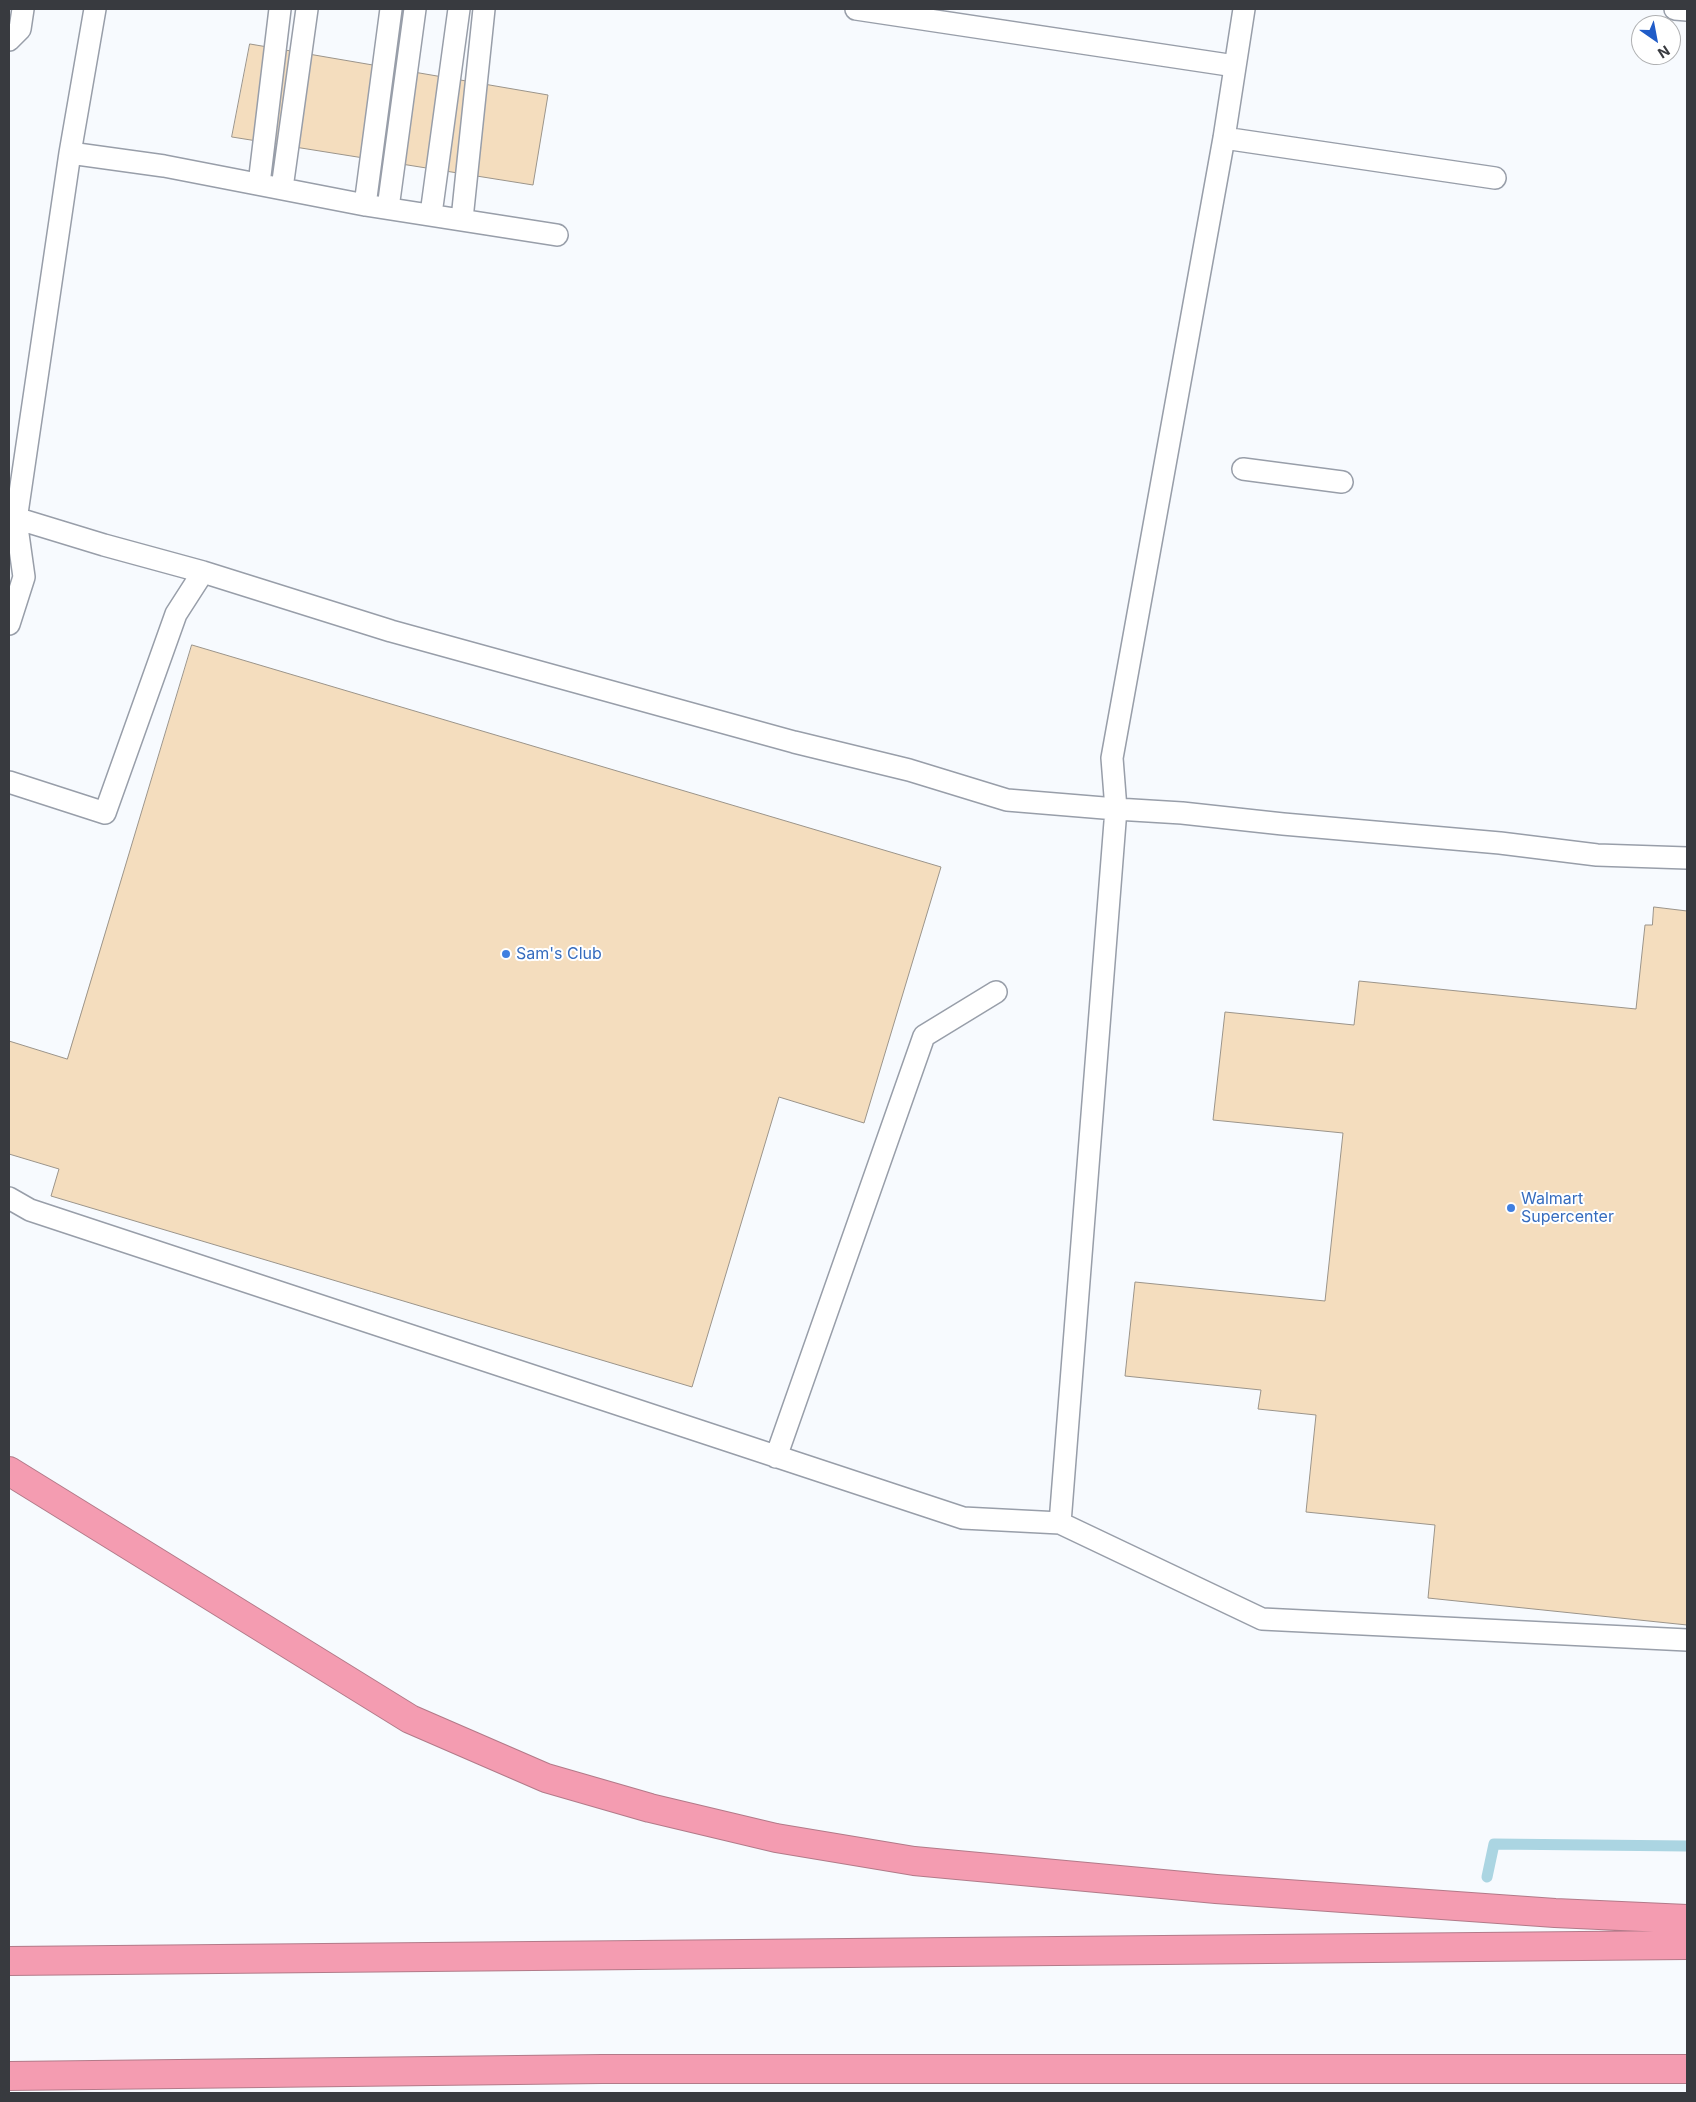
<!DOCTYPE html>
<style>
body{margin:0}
#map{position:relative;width:1696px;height:2102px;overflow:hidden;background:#f7fafe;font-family:Inter,sans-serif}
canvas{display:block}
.frame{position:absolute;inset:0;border:10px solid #383a3f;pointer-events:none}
.north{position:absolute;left:1631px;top:15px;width:50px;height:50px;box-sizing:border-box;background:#fff;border:1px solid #afb0b2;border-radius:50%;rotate:147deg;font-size:14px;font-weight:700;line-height:20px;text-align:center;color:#383a3f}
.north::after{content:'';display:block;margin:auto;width:18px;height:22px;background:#205cc8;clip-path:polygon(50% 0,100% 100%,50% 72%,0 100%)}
</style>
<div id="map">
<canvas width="1696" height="2102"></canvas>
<div class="frame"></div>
<div class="north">N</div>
</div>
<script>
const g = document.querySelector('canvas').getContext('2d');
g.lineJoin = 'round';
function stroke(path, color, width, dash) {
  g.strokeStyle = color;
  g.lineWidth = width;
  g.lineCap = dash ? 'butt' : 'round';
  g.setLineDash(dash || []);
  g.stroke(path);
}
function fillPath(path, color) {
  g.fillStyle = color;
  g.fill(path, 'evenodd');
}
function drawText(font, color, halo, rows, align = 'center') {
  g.font = font + ' Inter,sans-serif';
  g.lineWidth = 4;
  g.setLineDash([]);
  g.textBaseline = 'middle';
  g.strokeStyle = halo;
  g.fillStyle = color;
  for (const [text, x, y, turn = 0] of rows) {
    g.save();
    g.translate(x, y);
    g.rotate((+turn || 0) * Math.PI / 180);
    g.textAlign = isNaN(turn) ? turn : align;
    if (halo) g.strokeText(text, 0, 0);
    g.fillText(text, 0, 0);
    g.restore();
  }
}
stroke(new Path2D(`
 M 1487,1877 L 1494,1844 L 1687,1846`), '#abd5e2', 11);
const building = new Path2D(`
 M 250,44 L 548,95 L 533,185 L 232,137 Z
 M 192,645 L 941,867 L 864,1123 L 779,1097 L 692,1387 L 51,1196 L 59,1169 L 9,1154 L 9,1041 L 67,1059 Z
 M 1654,907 L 1687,911 L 1687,1625 L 1428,1598 L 1435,1525 L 1306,1512 L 1316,1415 L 1258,1409 L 1261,1390 L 1125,1376 L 1135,1282 L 1325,1301 L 1343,1133 L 1213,1120 L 1225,1012 L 1354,1025 L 1359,981 L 1636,1009 L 1645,925 L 1652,925 Z`);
fillPath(building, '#f4ddbe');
stroke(building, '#9b948a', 1);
const lane = new Path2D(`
 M 856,9 L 1235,66
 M 1675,9 L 1687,10
 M 9,40 L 20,29 L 23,9
 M 1224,138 L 1495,178
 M 70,153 L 164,166 L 365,205 L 557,235
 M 259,184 L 280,9
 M 282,188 L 307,9
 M 365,205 L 391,9
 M 388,208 L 415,9
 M 431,214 L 459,9
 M 462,219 L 484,9
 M 1243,469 L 1342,482
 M 9,516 L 104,545 L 203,572 L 391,631 L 794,742 L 909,770 L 1007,800 L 1116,809 L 1182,813 L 1283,824 L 1500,843 L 1597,855 L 1687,858
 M 9,624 L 24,577 L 16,520 L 70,153 L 95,9
 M 9,782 L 105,813 L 176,614 L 203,572
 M 9,1198 L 30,1210 L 963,1518 L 1060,1523 L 1262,1619 L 1687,1640
 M 776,1457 L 924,1036 L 996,992
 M 1060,1523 L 1116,809 L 1112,758 L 1224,138 L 1244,9`);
const highway = new Path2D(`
 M 9,1471 L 410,1719 L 546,1778 L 650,1808 L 776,1838 L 914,1861 L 1216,1889 L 1555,1913 L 1687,1919
 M 9,1961 L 1687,1945
 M 9,2076 L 602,2069 L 1687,2069`);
stroke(lane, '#989ea9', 24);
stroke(highway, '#b27a89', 30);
stroke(lane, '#fff', 21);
stroke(highway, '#f49cb1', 28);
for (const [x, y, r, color] of [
 [506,954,5,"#3f7fe0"],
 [1511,1208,5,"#3f7fe0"]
]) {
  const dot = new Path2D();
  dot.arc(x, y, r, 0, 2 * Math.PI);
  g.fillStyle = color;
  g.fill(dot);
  stroke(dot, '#fff', 2);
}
drawText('16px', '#366cbe', '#fff', [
 ["Sam's Club",516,954],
 ["Walmart",1521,1199],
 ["Supercenter",1521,1217]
], 'left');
</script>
